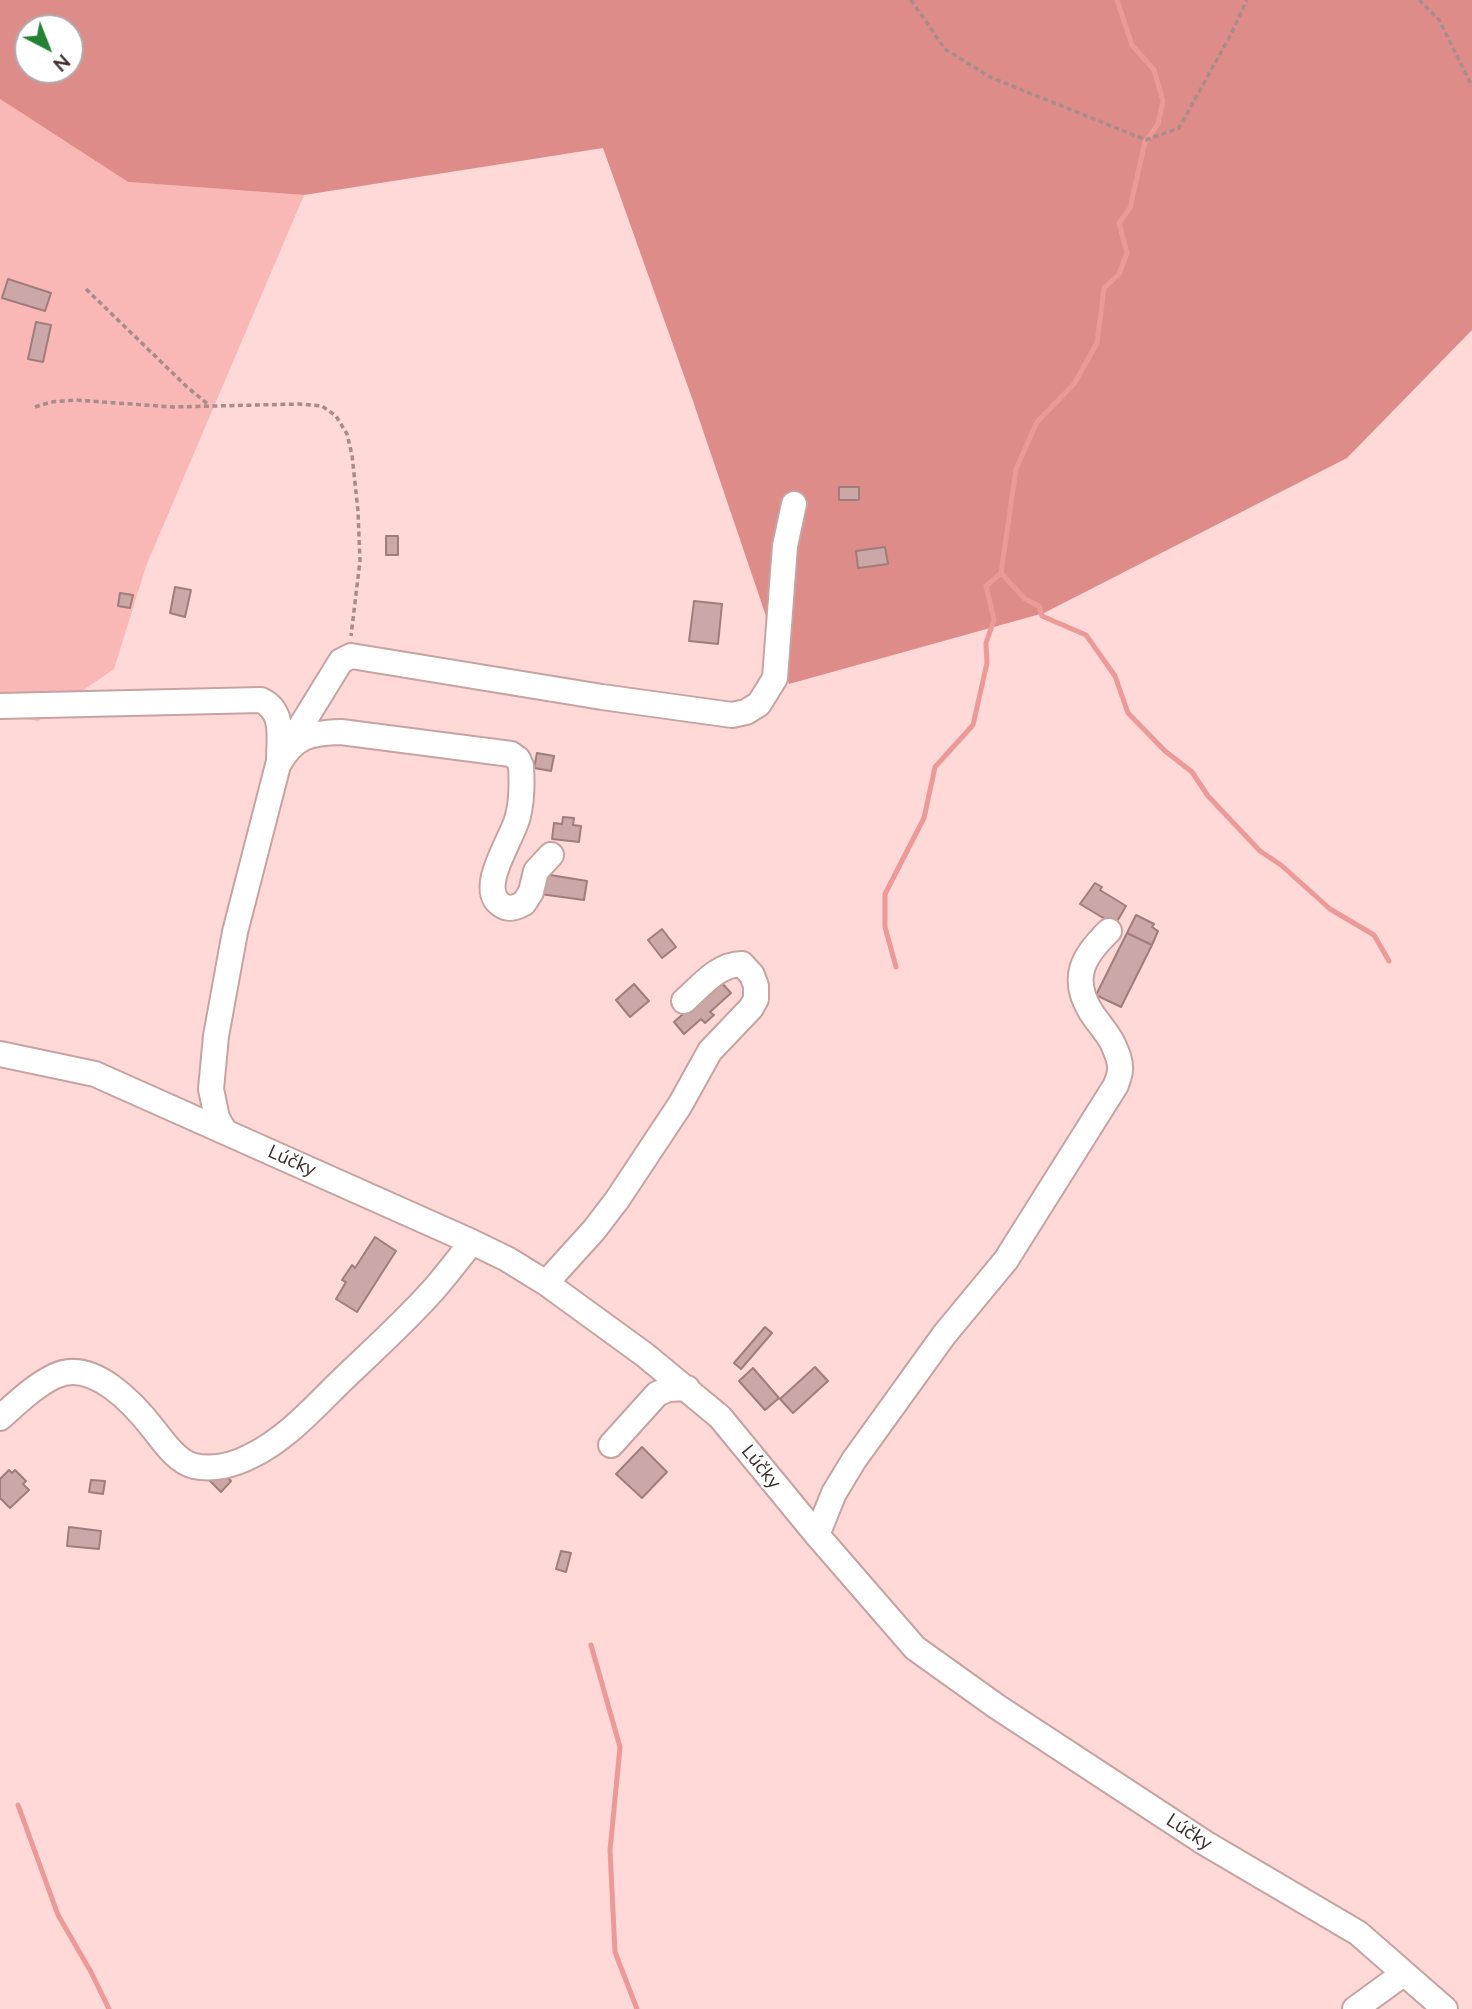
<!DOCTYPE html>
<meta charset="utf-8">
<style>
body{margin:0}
#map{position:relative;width:1472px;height:2009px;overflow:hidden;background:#fed9d7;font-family:Mulish,sans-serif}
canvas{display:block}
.north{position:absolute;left:14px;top:14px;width:70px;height:70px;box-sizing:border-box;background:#fff;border:2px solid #b0aaaa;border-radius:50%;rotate:138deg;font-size:19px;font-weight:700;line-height:28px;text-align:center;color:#392b2a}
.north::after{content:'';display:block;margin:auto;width:24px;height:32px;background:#248234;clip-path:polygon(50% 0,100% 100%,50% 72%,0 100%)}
</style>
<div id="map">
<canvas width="1472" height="2009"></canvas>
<div class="north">N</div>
</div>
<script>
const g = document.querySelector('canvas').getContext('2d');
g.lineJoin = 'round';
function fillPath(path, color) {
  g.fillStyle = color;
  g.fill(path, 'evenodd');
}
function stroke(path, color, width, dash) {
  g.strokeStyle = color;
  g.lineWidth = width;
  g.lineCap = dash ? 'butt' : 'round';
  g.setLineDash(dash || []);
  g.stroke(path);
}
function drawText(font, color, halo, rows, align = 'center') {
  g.font = font + ' Mulish,sans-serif';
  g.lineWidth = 5;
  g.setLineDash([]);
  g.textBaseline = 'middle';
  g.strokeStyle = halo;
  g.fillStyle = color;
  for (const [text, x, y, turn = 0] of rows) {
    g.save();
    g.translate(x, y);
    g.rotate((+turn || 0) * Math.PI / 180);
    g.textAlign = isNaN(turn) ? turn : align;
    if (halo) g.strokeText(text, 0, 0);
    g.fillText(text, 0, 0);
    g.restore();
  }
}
fillPath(new Path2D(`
 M 0,99 L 128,182 L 304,195 L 146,566 L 114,669 L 38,721 L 0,715 Z`), '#f9b7b5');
fillPath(new Path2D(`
 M 0,0 L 1472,0 L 1472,330 L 1347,458 L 1044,613 L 789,684 L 693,401 L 603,148 L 304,195 L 128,182 L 0,99 ZM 28,28 L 70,28 L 70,70 L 28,70 Z`), '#dd8c8a');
stroke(new Path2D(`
 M 1117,0 L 1132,45 L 1154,70 L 1163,101 L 1158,124 L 1145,142 L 1130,208 L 1119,223 L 1127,253 L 1119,274 L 1104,288 L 1097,343 L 1074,384 L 1037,422 L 1016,469 L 1001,573 L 1025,599 L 1039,606 L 1042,616 L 1086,635 L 1115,676 L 1128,713 L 1165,751 L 1192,772 L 1208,796 L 1260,851 L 1281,865 L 1330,909 L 1374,935 L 1389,961
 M 896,967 L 885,927 L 885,894 L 924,818 L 935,767 L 973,725 L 987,663 L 986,643 L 994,620 L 986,586 L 1001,573
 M 591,1645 L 620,1747 L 610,1850 L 615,1952 L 637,2009
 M 18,1805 L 58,1915 L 91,1972 L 109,2009`), '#ec9a97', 5);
const building = new Path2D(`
 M 8,279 L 51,293 L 45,311 L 2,298 Z
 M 36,322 L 51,325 L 43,362 L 28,359 Z
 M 839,487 L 859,487 L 859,500 L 839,500 Z
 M 386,536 L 398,536 L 398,555 L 386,555 Z
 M 885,547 L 888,564 L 858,568 L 856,551 Z
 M 175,587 L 191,590 L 185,617 L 170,613 Z
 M 120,593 L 133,595 L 130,608 L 118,606 Z
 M 694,601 L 722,604 L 718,644 L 689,641 Z
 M 537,753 L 554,756 L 551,771 L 534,768 Z
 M 563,817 L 574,818 L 573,825 L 581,826 L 579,842 L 552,839 L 554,823 L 562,824 Z
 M 544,874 L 587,881 L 584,900 L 540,894 Z
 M 1095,883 L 1102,887 L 1100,890 L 1126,906 L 1115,925 L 1080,904 Z
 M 1136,915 L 1154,924 L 1152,927 L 1158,931 L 1152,945 L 1127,933 Z
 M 662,929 L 676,947 L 662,958 L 648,940 Z
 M 1127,933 L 1152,945 L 1121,1007 L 1096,995 Z
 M 720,981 L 731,993 L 710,1012 L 714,1015 L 705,1023 L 701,1019 L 684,1034 L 674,1022 Z
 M 634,984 L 649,1001 L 630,1017 L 616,1000 Z
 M 375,1237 L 396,1251 L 357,1312 L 336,1299 L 346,1282 L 342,1280 L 352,1265 L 355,1268 Z
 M 765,1327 L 772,1333 L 741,1369 L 734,1363 Z
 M 815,1367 L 828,1381 L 793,1413 L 780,1399 Z
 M 753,1368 L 779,1398 L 765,1410 L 739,1381 Z
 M 642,1447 L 667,1472 L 642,1498 L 616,1474 Z
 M 9,1470 L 12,1473 L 15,1470 L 26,1481 L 23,1484 L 29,1490 L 10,1508 L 0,1498 L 0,1479 Z
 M 221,1470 L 231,1481 L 221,1492 L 210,1481 Z
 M 91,1480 L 105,1481 L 103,1494 L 89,1492 Z
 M 69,1527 L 101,1531 L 99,1549 L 67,1546 Z
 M 561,1551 L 571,1553 L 566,1572 L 556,1569 Z`);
fillPath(building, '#cba8a7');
stroke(building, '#9e7d7b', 2);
const minor = new Path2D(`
 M 0,706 L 261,700 C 285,711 279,738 279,761
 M 288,747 L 341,661 L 351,656 L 602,697 L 732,715 L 746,712 L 759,704 L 775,678 L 785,546 L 794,504
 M 0,1054 L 95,1074 L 472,1242 L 507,1259 L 546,1283 L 645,1355 L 720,1417 L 817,1535 L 915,1648 L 996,1706 L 1205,1843 L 1358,1933 L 1445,2009
 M 224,1130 L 217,1118 L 211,1089 L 216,1036 L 235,932 L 278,765 C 294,736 309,733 341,732 L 511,754 L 518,759 L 521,766 C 522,782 522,800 518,816 C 514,837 474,891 503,906 C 510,910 517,907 524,903 L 531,892 L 536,871 L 551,855
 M 546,1283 L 594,1230 L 617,1200 L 680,1105 L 710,1051 L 751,1008 L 756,999 L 756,986 L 752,975 L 742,964 C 718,964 701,986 684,1001
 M 0,1418 C 17,1403 34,1386 55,1376 C 93,1358 135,1405 155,1431 C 165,1444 178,1462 194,1466 C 213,1470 234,1465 251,1456 C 284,1440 311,1411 337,1385 C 370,1353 405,1322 435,1288 C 448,1273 460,1257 472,1242
 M 611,1445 L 657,1394 L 668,1389 L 687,1388
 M 817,1535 L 834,1493 L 854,1460 L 944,1335 L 1006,1260 L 1116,1085 C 1117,1081 1120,1075 1120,1070 C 1121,1061 1116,1051 1113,1044 C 1107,1032 1098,1023 1091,1012 C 1070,978 1083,956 1109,931
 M 1355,2009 L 1403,1974`);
stroke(minor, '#c6a3a1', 28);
stroke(new Path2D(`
 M 911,0 L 945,49 L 990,77 L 1146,140 L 1179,128 L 1231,34 L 1247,0
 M 1419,0 L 1439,20 L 1472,86
 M 86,289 L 187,387 L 209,405
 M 35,407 L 51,402 L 76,400 L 172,407 L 300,404 L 322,406 L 336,416 L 347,434 L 352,455 L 358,511 L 360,561 L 351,636`), '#a78c8a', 3.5, [5, 3.5]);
stroke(minor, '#fff', 24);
drawText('19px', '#392b2a', '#fff', [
 ["Lúčky",292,1161,24],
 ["Lúčky",761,1467,51],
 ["Lúčky",1189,1832,33]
]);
</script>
